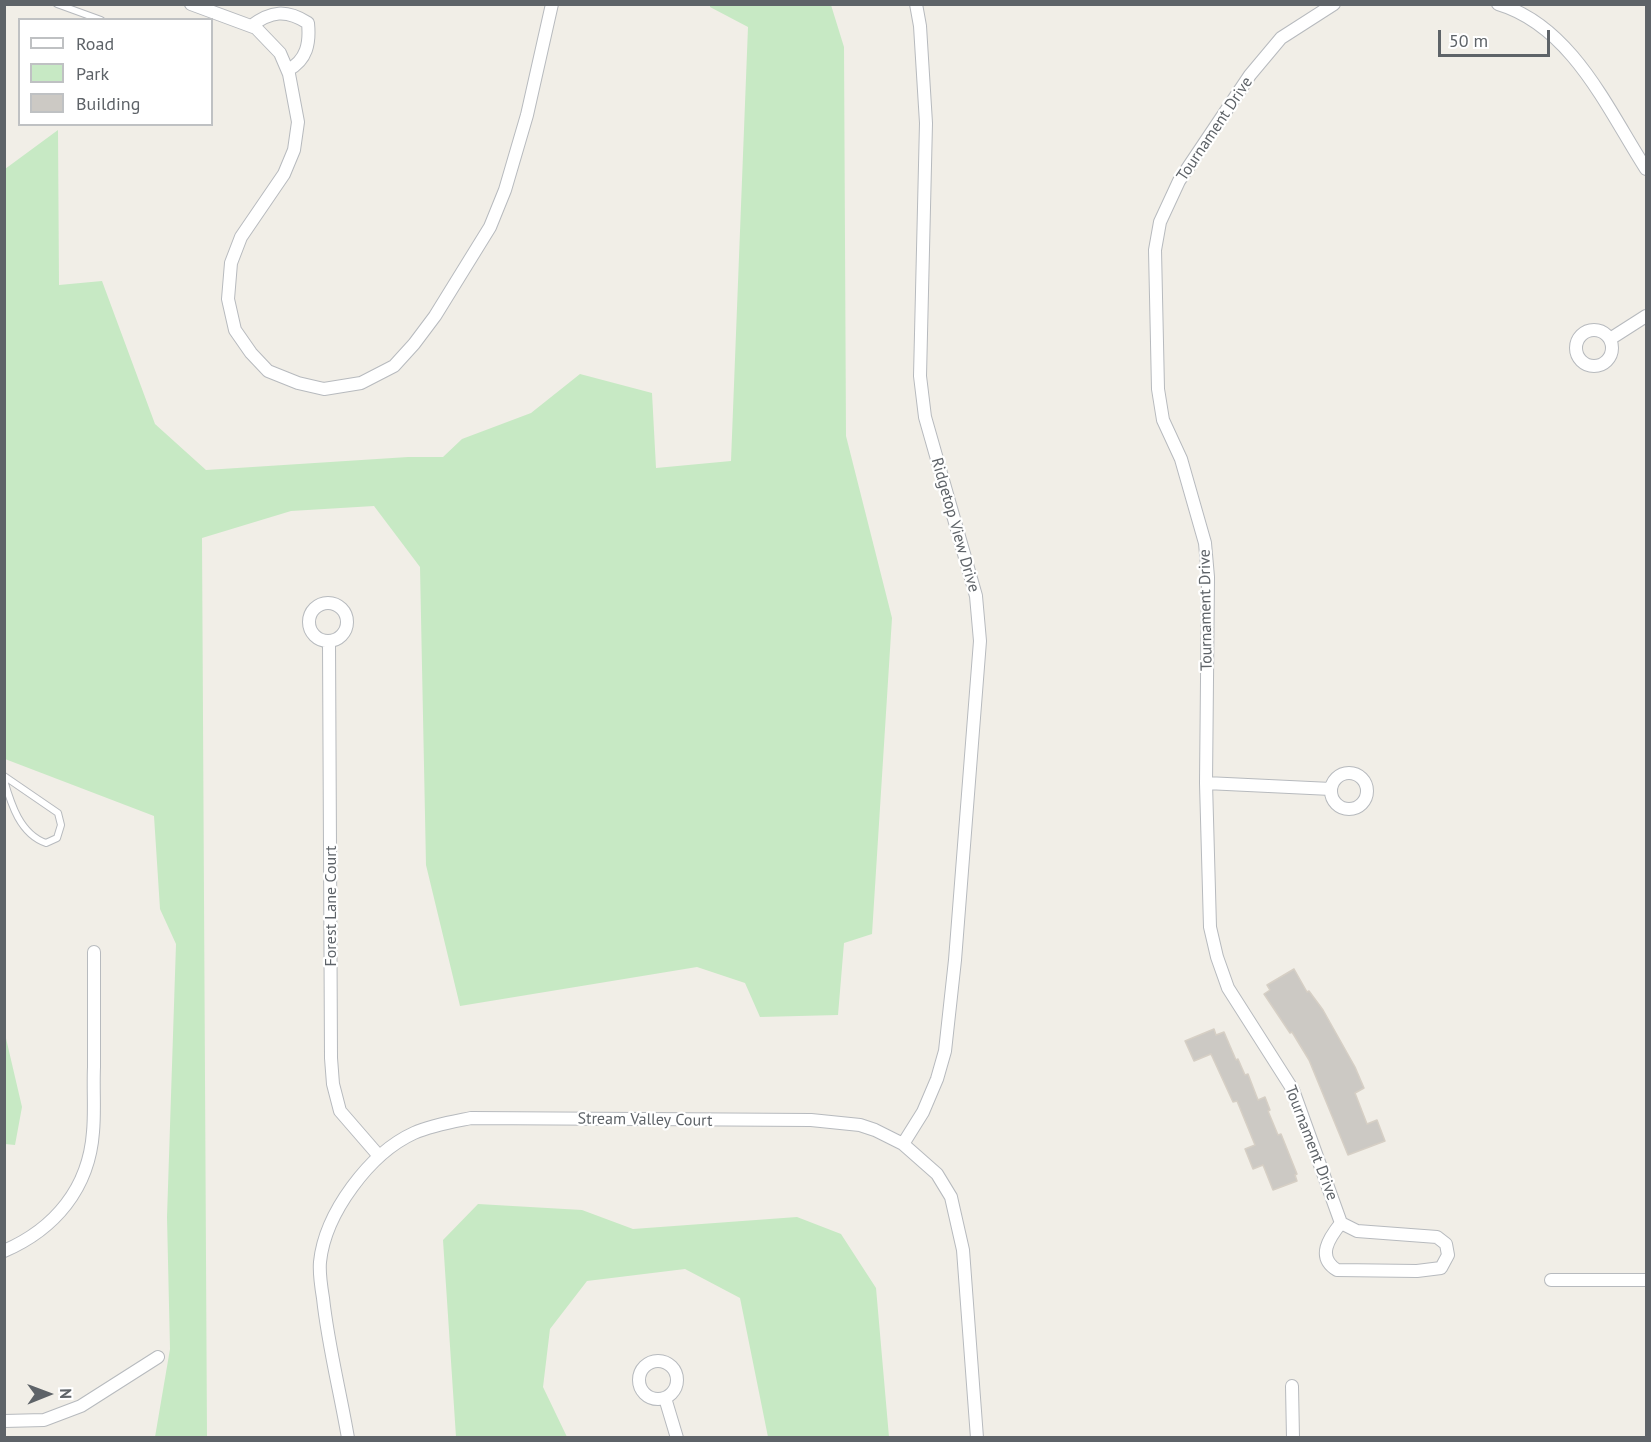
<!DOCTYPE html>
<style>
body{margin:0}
#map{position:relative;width:1651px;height:1442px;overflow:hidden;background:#f1eee7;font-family:"PT Sans",sans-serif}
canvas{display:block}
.frame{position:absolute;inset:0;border:6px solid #5e6368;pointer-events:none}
.legend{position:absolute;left:18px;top:18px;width:195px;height:108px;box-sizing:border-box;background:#fff;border:2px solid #bfc1c3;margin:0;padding:8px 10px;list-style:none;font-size:18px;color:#5e6368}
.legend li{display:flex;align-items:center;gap:12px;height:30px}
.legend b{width:30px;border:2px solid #bfc1c3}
.north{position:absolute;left:18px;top:1364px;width:60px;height:60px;-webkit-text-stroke:4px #fff;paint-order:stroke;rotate:89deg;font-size:16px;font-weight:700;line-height:24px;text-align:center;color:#5e6368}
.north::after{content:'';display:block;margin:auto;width:21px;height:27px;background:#5e6368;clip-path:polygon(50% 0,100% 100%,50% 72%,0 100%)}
.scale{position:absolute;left:1438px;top:30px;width:112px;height:27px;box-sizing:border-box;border:3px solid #5e6368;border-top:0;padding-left:8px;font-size:18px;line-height:21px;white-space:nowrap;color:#5e6368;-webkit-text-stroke:4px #fff;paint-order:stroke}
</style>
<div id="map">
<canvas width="1651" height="1442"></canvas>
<div class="frame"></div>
<ul class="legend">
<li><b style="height:8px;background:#fff"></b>Road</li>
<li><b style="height:16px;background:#c7e9c4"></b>Park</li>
<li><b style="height:16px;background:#ccc9c4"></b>Building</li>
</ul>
<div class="north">N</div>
<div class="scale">50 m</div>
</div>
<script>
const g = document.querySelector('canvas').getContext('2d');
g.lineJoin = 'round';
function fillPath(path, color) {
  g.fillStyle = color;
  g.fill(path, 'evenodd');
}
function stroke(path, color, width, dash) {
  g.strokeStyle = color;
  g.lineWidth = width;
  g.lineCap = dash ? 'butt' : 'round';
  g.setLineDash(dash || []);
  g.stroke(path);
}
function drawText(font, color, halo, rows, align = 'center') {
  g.font = font + ' "PT Sans",sans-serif';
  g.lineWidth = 4.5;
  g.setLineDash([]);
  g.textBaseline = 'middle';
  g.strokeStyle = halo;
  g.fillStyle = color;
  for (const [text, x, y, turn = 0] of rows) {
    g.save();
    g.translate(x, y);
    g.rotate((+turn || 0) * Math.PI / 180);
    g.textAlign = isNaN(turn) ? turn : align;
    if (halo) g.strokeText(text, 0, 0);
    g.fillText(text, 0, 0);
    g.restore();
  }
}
fillPath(new Path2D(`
 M 710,5 L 831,5 L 844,47 L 846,436 L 892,618 L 872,934 L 844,943 L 838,1015 L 760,1017 L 745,983 L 697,967 L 460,1006 L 426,865 L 420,567 L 374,506 L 291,511 L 202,538 L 207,1437 L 155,1437 L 170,1349 L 167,1217 L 176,944 L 160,909 L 154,816 L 5,759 L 5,169 L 58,130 L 59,285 L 102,281 L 155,424 L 206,470 L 408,457 L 443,457 L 462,439 L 531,413 L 580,374 L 652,393 L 656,468 L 731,461 L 748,27 L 710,7 Z
 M 5,1034 L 22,1107 L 15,1145 L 5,1144 Z
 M 478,1204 L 582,1210 L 633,1229 L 797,1217 L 841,1234 L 876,1288 L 889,1437 L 768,1437 L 740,1298 L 685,1269 L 587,1281 L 550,1329 L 543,1387 L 567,1437 L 456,1437 L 443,1240 Z`), '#c7e9c4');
const building = new Path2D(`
 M 1294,969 L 1307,992 L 1309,991 L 1323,1010 L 1355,1067 L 1364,1088 L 1355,1093 L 1367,1124 L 1377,1120 L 1385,1141 L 1348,1155 L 1309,1060 L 1292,1032 L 1290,1033 L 1264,994 L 1270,990 L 1267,985 Z
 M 1214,1029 L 1216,1035 L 1224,1032 L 1236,1060 L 1238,1059 L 1245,1075 L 1248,1074 L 1258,1100 L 1265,1097 L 1270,1110 L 1268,1111 L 1278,1135 L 1281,1134 L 1297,1174 L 1295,1175 L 1297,1181 L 1273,1190 L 1263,1165 L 1253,1169 L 1245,1149 L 1255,1145 L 1237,1101 L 1233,1102 L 1211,1054 L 1194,1061 L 1185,1041 Z`);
fillPath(building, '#ccc9c4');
stroke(building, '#d6cfc5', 1.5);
const lane = new Path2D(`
 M 57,4 L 101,20
 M 4,776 L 58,813 L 61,825 L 57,838 L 46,843 C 20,834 11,804 4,780`);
const street = new Path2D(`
 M 191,4 L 256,28 L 280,53 L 289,74 L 298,122 L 294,150 L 284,174 L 241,237 L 231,263 L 228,299 L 235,330 L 251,353 L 268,371 L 298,383 L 324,389 L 361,383 L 394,366 L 414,344 L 435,316 L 490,227 L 505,190 L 527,115 L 552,4
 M 1334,4 L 1281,38 L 1250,75 L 1179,181 L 1160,222 L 1155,250 L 1158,389 L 1163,420 L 1181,459 L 1205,543 L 1208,577 L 1206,783 L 1210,927 L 1217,957 L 1228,988 L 1293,1090 L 1341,1223 L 1357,1231 L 1437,1237 L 1446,1244 L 1448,1255 L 1441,1268 L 1417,1271 L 1337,1270 C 1316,1257 1329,1238 1341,1223
 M 1498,4 C 1572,26 1608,110 1646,169
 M 251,26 C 271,11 286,9 308,23 C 310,43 307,60 288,70
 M1576 348a18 18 0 1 1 36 0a18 18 0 1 1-36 0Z
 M 1610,339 L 1646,316
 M309 622a19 19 0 1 1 38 0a19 19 0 1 1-38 0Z
 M 329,642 L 331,1058 L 333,1084 L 340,1111 L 379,1156
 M1331 791a18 18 0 1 1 36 0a18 18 0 1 1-36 0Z
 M 1206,783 L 1331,789
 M 903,1144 L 923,1112 L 937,1079 L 945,1051 L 955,960 L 980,641 L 976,596 L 925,417 L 920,376 L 926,123 L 920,26 L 916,4
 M 4,1251 C 55,1229 89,1188 93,1132 C 95,1111 93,1089 94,1067 C 94,1029 94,991 94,952
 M 1551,1280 L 1646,1280
 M639 1380a19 19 0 1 1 38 0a19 19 0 1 1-38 0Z
 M 1292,1386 L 1293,1438
 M 665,1398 L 677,1438
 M 4,1421 L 44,1420 L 81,1406 L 158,1357
 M 348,1438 C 340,1391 328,1345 323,1298 C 321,1286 319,1273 320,1262 C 325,1213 370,1153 414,1133 C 432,1125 451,1122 471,1118 L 811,1120 L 860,1125 L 875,1130 L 903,1144 L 937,1174 L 951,1197 L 963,1250 L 977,1438`);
stroke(lane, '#b7babe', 8);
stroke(street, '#b7babe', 14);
stroke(lane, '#fff', 6);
stroke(street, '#fff', 12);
drawText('16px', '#5e6368', '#fff', [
 ["Tournament Drive",1215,129,-56],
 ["Ridgetop View Drive",955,525,74],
 ["Tournament Drive",1206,610,-91],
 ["Forest Lane Court",331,906,-90],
 ["Stream Valley Court",645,1120,1],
 ["Tournament Drive",1311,1143,69]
]);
</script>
